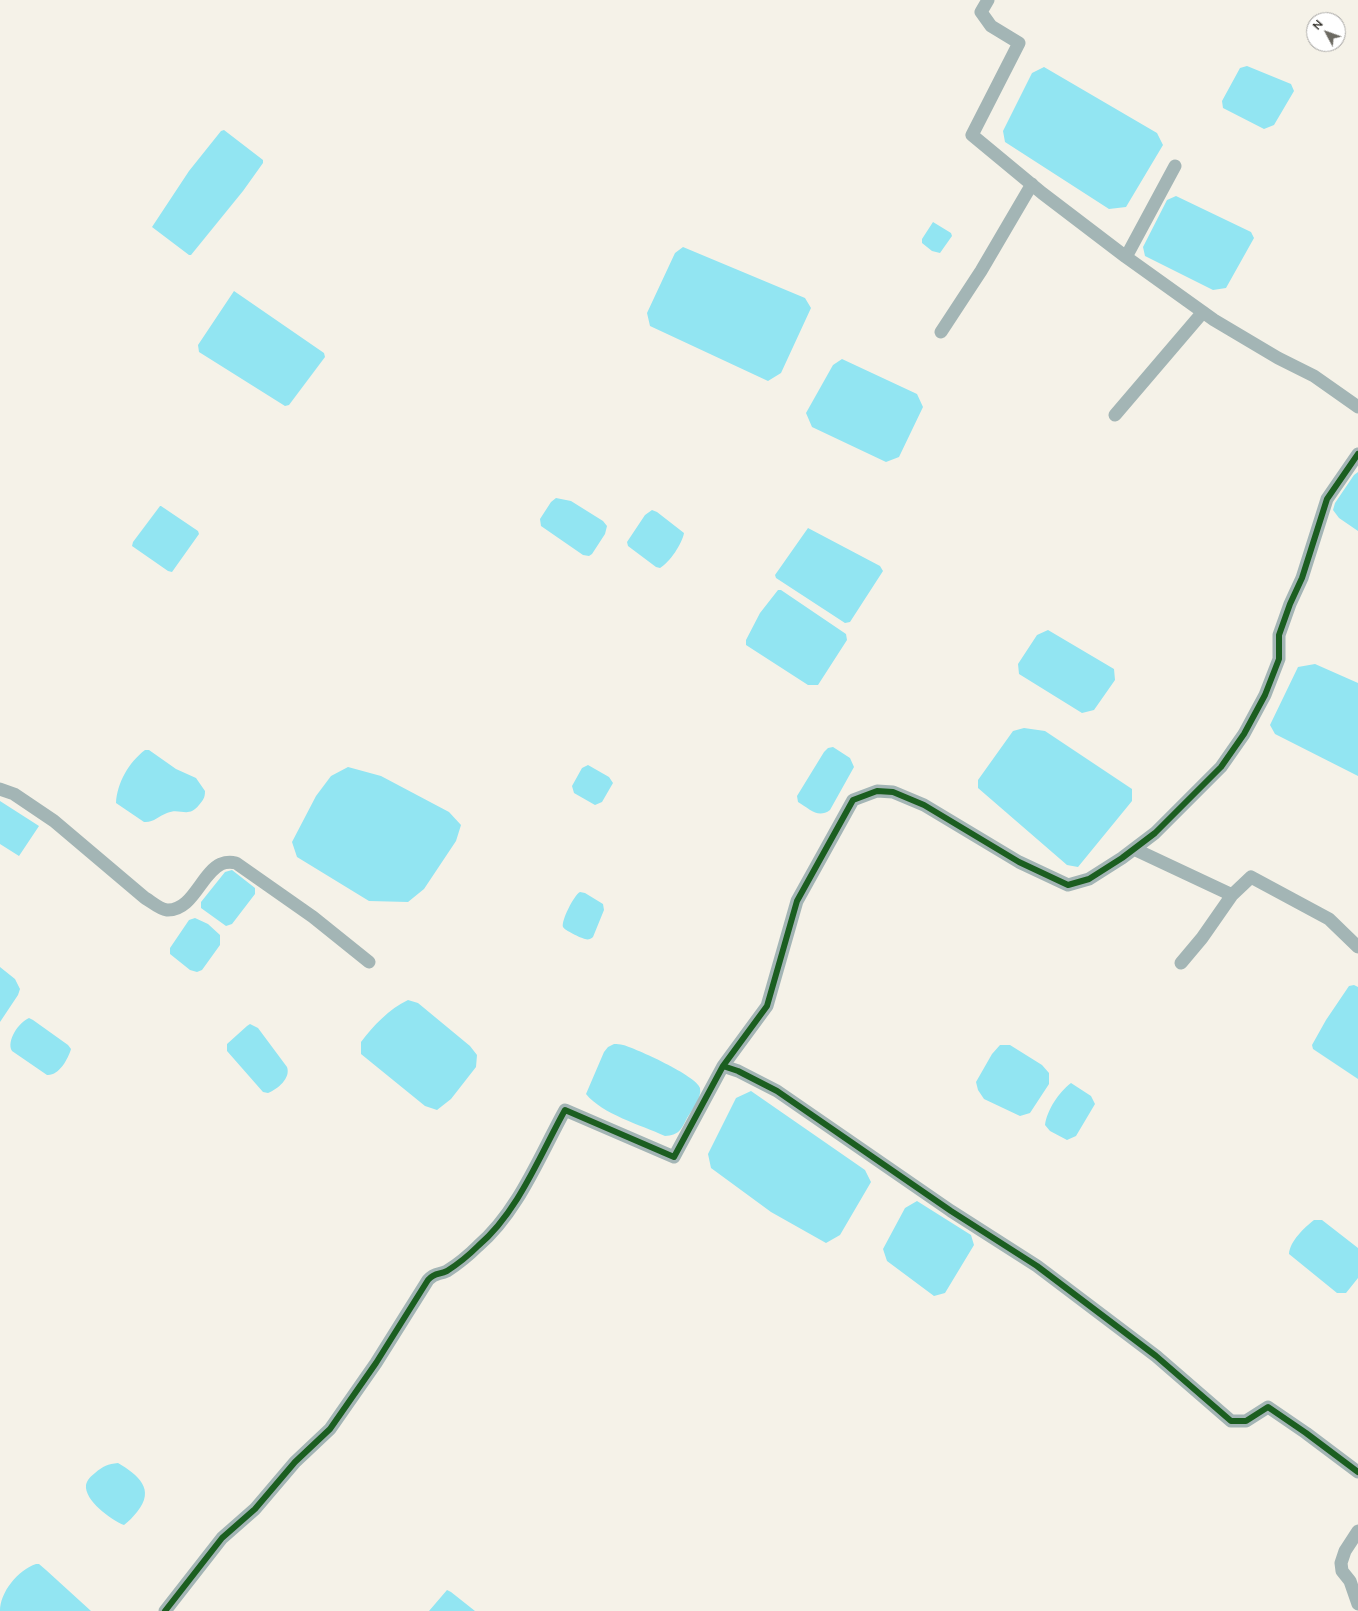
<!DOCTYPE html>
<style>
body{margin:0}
#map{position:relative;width:1358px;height:1611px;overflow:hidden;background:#f5f2e8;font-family:Lato,sans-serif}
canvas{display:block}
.north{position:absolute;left:1306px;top:12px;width:40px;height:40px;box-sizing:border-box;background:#fff;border:1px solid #a6a5a3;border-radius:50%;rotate:311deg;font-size:11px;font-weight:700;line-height:16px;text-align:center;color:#211f18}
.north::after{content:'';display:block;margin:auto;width:14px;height:18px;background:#6b6961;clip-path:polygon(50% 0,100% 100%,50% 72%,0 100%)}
</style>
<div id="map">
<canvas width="1358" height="1611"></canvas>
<div class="north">N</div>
</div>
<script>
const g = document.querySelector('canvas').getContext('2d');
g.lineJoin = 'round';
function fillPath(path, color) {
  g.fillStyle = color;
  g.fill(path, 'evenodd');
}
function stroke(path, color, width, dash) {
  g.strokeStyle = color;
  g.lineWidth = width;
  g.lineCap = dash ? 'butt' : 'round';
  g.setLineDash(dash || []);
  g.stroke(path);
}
fillPath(new Path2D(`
 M 1247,66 L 1291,84 L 1294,91 L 1274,125 L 1264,129 L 1223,108 L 1222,101 L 1240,68 Z
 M 1044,67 L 1157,133 L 1163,145 L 1126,207 L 1109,209 L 1005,142 L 1003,131 L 1032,73 Z
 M 224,130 L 263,160 L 263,163 L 243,191 L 191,255 L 189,255 L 152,227 L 189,171 L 221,131 Z
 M 1176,196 L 1251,232 L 1254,238 L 1226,288 L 1213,290 L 1145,256 L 1143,247 L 1167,200 Z
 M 933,222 L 951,233 L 952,236 L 940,253 L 932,251 L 922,243 L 922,239 Z
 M 683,247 L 805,298 L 811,308 L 781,373 L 768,381 L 650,326 L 647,313 L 675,253 Z
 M 234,291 L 324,353 L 325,357 L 289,405 L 285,406 L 199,352 L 198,345 Z
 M 842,359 L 917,394 L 923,407 L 899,457 L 886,462 L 812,427 L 806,413 L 833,365 Z
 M 1358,472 L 1358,531 L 1339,518 L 1333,510 L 1335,503 L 1354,475 Z
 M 556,498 L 571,501 L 603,521 L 607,526 L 605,534 L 592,554 L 589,556 L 583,555 L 541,526 L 540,519 L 551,502 Z
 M 160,506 L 161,506 L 198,531 L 199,534 L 172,572 L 168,571 L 132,546 L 133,542 Z
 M 652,510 L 657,512 L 684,533 C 682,544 670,562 660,568 L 656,567 L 628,546 L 627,542 L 645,515 Z
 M 808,528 L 880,566 L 883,571 L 850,622 L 845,623 L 776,578 L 775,575 Z
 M 778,590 L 781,590 L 846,634 L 847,640 L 818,685 L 808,685 L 746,645 L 746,640 L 760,613 Z
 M 1048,630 L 1114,669 L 1115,680 L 1094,710 L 1082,713 L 1019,674 L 1018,664 L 1037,635 Z
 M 1315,664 L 1358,683 L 1358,776 L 1275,734 L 1270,725 L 1298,667 Z
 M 1024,728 L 1045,731 L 1132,789 L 1132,801 L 1078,867 L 1067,865 L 978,788 L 978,780 L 1013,731 Z
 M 833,747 L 850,758 L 854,767 L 830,810 C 818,819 810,809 798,802 L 797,796 L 824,752 L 828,748 Z
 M 145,750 L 149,750 L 176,769 L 196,778 L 205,791 C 205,798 203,800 199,805 C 188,819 180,807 167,813 C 159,816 153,823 144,822 L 116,803 C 117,783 129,762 145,750 Z
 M 588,765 L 609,777 L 613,783 L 602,802 L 595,805 L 574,793 L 572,786 L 582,768 Z
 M 348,767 L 381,776 L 449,812 L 461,825 L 456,841 L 424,889 L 408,902 L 369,901 L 297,857 L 292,842 L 316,796 L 331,776 Z
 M 0,801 L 39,826 L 19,856 L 0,844 Z
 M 232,870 L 255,888 L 255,894 L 232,924 L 226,926 L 201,908 L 201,902 L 225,872 Z
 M 580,892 L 585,893 L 603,904 L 604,910 L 593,937 C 591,939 588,940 585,939 C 581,938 564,930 563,927 C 561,921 574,895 580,892 Z
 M 195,918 L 208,924 L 220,935 L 220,945 L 202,970 L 197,972 L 190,970 L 170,954 L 170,948 L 189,920 Z
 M 0,967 L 15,979 L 20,989 L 18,995 L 0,1022 Z
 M 1354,985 L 1358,987 L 1358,1079 L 1313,1049 L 1312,1045 L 1326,1020 L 1349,986 Z
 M 408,1000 L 418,1003 L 470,1046 L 477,1055 L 476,1067 L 451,1099 L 437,1110 L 425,1106 L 361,1054 L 361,1042 C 373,1026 389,1009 408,1000 Z
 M 29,1018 L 33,1020 L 68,1045 L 71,1049 C 68,1059 59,1076 47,1075 L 12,1051 C 6,1041 19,1022 29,1018 Z
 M 250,1024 L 258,1028 L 287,1067 C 291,1078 278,1089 268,1093 L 263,1092 L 227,1051 L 227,1044 L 247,1026 Z
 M 614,1044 C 617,1044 620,1044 623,1045 C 635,1048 697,1076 700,1088 C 702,1098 692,1110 687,1118 C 681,1130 679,1135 665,1136 C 641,1125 602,1114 586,1094 L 604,1052 L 608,1047 Z
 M 1000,1045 L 1010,1045 L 1042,1065 L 1049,1073 L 1049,1084 L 1030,1113 L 1020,1116 L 984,1099 L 978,1090 L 976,1082 L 992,1054 Z
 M 1071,1083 L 1091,1096 L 1095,1104 L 1076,1136 L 1067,1140 L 1050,1131 L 1045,1125 C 1047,1110 1059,1092 1071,1083 Z
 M 751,1091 L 865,1170 L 871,1182 L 840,1235 L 826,1243 L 771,1212 L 711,1168 L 708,1154 L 736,1098 Z
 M 917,1201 L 971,1235 L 974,1245 L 945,1293 L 934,1296 L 887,1261 L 883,1249 L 905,1208 Z
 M 1314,1220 L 1322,1220 L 1358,1248 L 1358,1278 L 1346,1293 L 1337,1293 L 1289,1254 C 1290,1241 1304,1228 1314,1220 Z
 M 118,1463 C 138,1475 156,1489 137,1512 C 133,1517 129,1521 124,1525 C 111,1520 84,1500 86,1485 C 87,1480 91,1476 95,1473 C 103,1466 108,1464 118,1463 Z
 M 36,1564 L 39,1564 L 46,1570 L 91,1611 L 0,1611 C 0,1592 18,1570 36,1564 Z
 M 447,1590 L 451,1592 L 475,1611 L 429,1611 Z`), '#92e5f2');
stroke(new Path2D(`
 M 988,0 L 981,12 L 991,26 L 1019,43 L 972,135 L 1042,193 L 1126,257 L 1214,320 L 1278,358 L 1314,376 L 1358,407
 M 1126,257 L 1175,166
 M 941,332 L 981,271 L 1032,184
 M 1115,415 L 1203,312
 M 0,789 L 14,794 L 54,821 L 145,898 C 152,902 159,909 167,910 C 193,911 201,873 221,864 C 226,862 231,862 236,863 L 313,917 L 369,962
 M 1134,849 L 1232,895 L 1251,877 L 1329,919 L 1358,947
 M 1181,963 L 1202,938 L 1232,895
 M 723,1066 L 767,1006 L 797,901 L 853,800 L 877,791 L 893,792 L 924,805 L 1019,862 L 1068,885 L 1089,879 L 1122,858 L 1155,833 L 1221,767 L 1244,734 L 1265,695 L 1279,659 L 1279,635 L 1290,604 L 1302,578 L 1327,499 L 1358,454
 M 1358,1531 L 1345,1551 L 1341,1563 L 1342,1571 L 1350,1581 L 1358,1604
 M 165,1611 L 222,1538 L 255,1509 L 295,1462 L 330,1429 L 376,1363 L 428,1280 C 435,1272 439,1275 447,1271 C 458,1264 469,1255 478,1246 C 518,1212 540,1155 565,1110 L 674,1157 L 723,1066 L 738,1071 L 777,1091 L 951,1211 L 1037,1266 L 1156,1356 L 1231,1421 L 1246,1421 L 1268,1407 L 1306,1433 L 1358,1472`), '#a3b5b5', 13);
stroke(new Path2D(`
 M 723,1066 L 767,1006 L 797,901 L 853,800 L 877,791 L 893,792 L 924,805 L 1019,862 L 1068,885 L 1089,879 L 1122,858 L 1155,833 L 1221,767 L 1244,734 L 1265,695 L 1279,659 L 1279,635 L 1290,604 L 1302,578 L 1327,499 L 1358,454
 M 165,1611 L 222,1538 L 255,1509 L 295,1462 L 330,1429 L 376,1363 L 428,1280 C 435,1272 439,1275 447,1271 C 458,1264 469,1255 478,1246 C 518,1212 540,1155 565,1110 L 674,1157 L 723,1066 L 738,1071 L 777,1091 L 951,1211 L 1037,1266 L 1156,1356 L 1231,1421 L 1246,1421 L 1268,1407 L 1306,1433 L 1358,1472`), '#1b5e20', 6);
</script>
